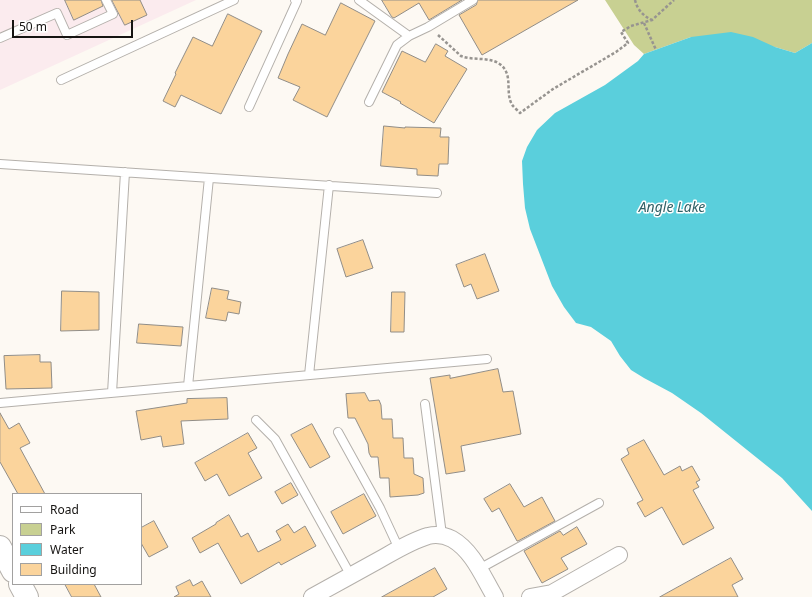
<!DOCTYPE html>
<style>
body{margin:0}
#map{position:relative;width:812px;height:597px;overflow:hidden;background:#fdf9f3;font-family:"Noto Sans",sans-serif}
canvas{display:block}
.legend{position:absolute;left:12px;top:493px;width:130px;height:92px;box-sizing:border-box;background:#fff;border:1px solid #a2a1a0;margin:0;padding:5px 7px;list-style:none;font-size:12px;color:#161412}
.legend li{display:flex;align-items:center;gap:8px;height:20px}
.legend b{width:20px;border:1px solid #a2a1a0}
.scale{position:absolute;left:12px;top:20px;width:121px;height:18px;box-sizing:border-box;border:2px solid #161412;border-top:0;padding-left:5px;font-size:12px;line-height:14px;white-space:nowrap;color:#161412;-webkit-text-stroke:3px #fff;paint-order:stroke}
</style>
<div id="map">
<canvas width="812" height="597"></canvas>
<ul class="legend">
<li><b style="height:5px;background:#fff"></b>Road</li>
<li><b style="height:11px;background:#c8d092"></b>Park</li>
<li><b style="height:11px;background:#5acfdc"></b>Water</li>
<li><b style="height:11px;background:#fbd49c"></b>Building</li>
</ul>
<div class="scale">50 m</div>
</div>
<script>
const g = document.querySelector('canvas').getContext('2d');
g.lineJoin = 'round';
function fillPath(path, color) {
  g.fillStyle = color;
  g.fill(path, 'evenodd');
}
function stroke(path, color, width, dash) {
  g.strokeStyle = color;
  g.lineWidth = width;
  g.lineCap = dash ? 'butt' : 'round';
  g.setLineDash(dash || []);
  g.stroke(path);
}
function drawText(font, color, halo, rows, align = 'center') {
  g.font = font + ' "Noto Sans",sans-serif';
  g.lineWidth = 3;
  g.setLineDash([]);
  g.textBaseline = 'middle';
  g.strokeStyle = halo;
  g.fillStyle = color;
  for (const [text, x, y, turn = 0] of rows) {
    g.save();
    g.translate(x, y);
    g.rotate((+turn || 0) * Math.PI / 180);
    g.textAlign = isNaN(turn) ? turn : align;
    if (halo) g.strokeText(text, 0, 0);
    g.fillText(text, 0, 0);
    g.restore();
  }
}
fillPath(new Path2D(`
 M 0,0 L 196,0 L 0,90 Z`), '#fbebee');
fillPath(new Path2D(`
 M 605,0 L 812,0 L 812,43 L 795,53 L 775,47 L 691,37 L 644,54 L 634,45 Z`), '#c8d092');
fillPath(new Path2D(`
 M 731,32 L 753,37 L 775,47 L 795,53 L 812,43 L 812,511 L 782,478 L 701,413 L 672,393 L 644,378 L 631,370 L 620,356 L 611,341 L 591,327 L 576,323 L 564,307 L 552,286 L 530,229 L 525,208 L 523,184 L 522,161 L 527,147 L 537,130 L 555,113 L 605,85 L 638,61 L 644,54 L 691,37 Z`), '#5acfdc');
const building = new Path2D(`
 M 65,0 L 101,0 L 103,6 L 74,20 Z
 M 112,0 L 140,0 L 147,15 L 125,25 Z
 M 382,0 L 462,0 L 429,20 L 419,3 L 394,18 L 392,17 Z
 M 478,0 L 578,0 L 482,55 L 459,15 L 476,5 Z
 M 341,3 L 375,21 L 327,117 L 293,100 L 300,87 L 278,78 L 288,54 L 302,24 L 325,35 Z
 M 228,14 L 262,31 L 221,114 L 181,95 L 175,107 L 163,101 L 176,74 L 175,73 L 193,37 L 212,46 Z
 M 436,44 L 448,51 L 445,56 L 467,69 L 434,123 L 400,103 L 401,102 L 382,92 L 402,51 L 425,62 Z
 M 384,126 L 405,128 L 405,127 L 441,128 L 440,137 L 449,137 L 448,164 L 439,164 L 438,176 L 417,175 L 417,169 L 381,166 Z
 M 363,240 L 373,268 L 346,277 L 337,249 Z
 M 485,254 L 499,291 L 477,299 L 471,284 L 464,287 L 456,265 Z
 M 212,288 L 229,291 L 227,299 L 241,302 L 239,314 L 228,312 L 226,321 L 206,318 Z
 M 62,291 L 99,292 L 99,330 L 61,331 Z
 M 392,292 L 405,292 L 404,332 L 391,332 Z
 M 139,324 L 183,327 L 181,346 L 137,343 Z
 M 40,355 L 40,362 L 51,362 L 52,388 L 6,389 L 4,356 Z
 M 498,369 L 503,392 L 513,391 L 521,434 L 461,446 L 465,471 L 446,474 L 430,378 L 450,375 L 450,378 Z
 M 365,393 L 369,401 L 379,400 L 381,405 L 382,419 L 392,419 L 393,438 L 403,438 L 404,458 L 413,458 L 414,474 L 423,478 L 424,493 L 418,495 L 390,497 L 389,478 L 380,478 L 378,457 L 371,457 L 369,453 L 368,444 L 355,418 L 348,418 L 346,394 Z
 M 227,398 L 228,419 L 181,421 L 184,444 L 163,447 L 161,436 L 141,440 L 136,411 L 187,403 L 187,399 Z
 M 0,413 L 9,429 L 19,423 L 30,443 L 20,448 L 45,494 L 18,494 L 0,462 Z
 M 312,424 L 330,457 L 310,468 L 291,435 Z
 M 248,433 L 257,448 L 248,453 L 262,478 L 229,496 L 217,474 L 205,481 L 195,463 Z
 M 644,440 L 664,475 L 680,466 L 682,471 L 692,466 L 700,480 L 696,482 L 699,487 L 693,490 L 714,528 L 683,545 L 662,507 L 645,517 L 637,503 L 643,500 L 621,459 L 629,454 L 627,449 Z
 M 291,483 L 298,495 L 282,504 L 275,492 Z
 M 510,484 L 524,507 L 542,497 L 555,521 L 518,541 L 517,541 L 499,508 L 492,512 L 484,499 Z
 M 364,494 L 376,516 L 343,534 L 331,512 Z
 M 229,515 L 241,537 L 248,533 L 258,552 L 281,540 L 276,531 L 288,524 L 294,533 L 305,526 L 316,546 L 281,565 L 279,562 L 241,584 L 218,543 L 200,553 L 192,538 L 216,524 L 216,523 Z
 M 154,521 L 168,547 L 149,557 L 141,543 L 141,528 Z
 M 577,527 L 587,544 L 561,558 L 568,569 L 542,583 L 524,551 L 560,531 L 563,535 Z
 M 731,558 L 743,579 L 732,585 L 738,597 L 660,597 Z
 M 435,568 L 447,589 L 433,597 L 382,597 Z
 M 190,580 L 193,586 L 202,581 L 211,597 L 174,597 L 179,594 L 176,587 Z
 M 65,584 L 94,584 L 101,597 L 72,597 Z`);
fillPath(building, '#fbd49c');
stroke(building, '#918d87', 1);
const lane = new Path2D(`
 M 359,0 L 409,36
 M 0,38 L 57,13 L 67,35 L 113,14 L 106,0
 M 61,80 L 234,0
 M 369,102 L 397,45 L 409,36 L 428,27 L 473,0
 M 249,107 L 297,1 L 295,0
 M 0,164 L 437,193
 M 309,375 L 329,185
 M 188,386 L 209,178
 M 112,393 L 125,172
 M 0,403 L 487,359
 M 425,404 L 442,535
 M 256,420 L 275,439 L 351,576
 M 338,432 L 380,508 L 399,549
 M 479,569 L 599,503`);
const street = new Path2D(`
 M 312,597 C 334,585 357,572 379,560 C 395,551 411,541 428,536 C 437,534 444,535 452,539 C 473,551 483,577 495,597
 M 530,597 L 552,593 L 619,555`);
const secondary = new Path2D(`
 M 0,547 L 13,571
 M 20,584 L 27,597`);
stroke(lane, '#b4b0ab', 10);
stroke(street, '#b4b0ab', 18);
stroke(secondary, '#b4b0ab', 24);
stroke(new Path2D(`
 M 635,0 C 637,9 643,16 652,20
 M 644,23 L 656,50
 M 438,35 L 461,56 C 473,61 490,56 501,65 C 514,76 504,94 513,106 C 515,108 518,111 520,113 L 553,89 L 616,52 L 628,43 L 621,32 L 631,26 L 652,20 L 674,0`), '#979490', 2.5, [3, 2]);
stroke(lane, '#fff', 8);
stroke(street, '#fff', 16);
stroke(secondary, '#fff', 22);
drawText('italic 14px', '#2f6166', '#fff', [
 ["Angle Lake",672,208]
]);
</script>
